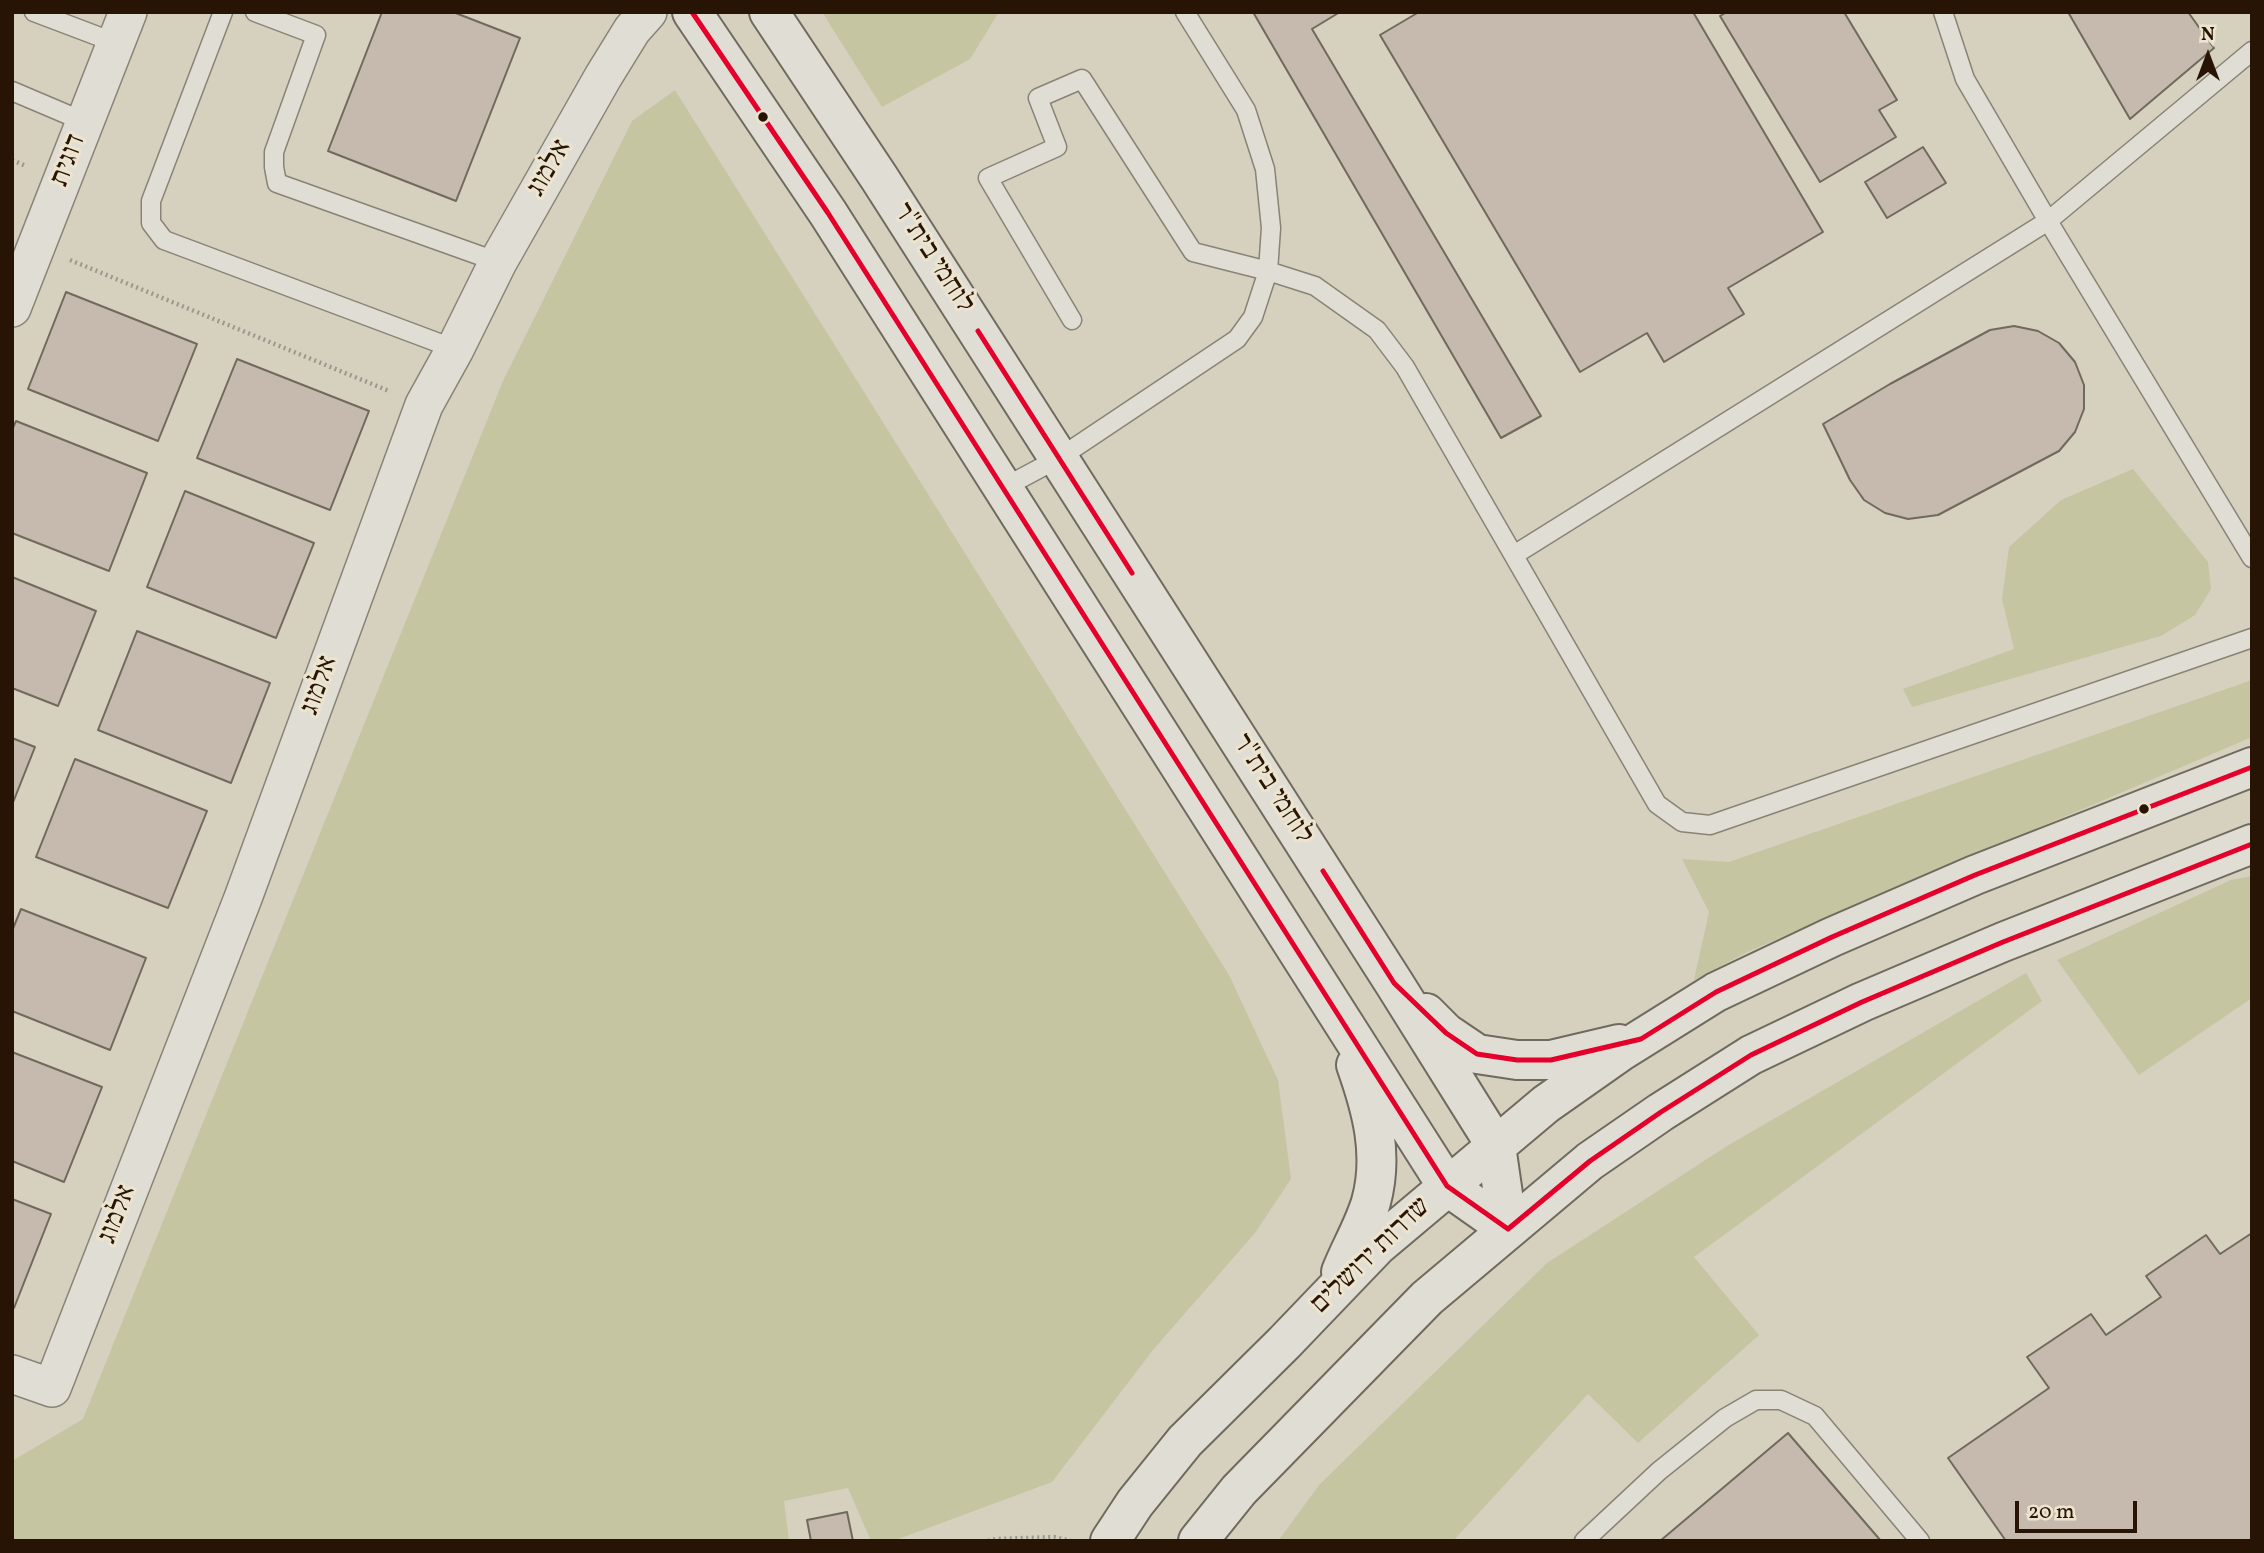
<!DOCTYPE html>
<meta charset="utf-8">
<style>
body{margin:0}
#map{position:relative;width:2264px;height:1553px;overflow:hidden;background:#d6d0be;font-family:Vollkorn,serif}
canvas{display:block}
.frame{position:absolute;inset:0;border:14px solid #271405;pointer-events:none}
.north{position:absolute;left:2173px;top:21px;width:70px;height:70px;-webkit-text-stroke:5px #ece4ce;paint-order:stroke;rotate:0deg;font-size:19px;font-weight:700;line-height:28px;text-align:center;color:#271405}
.north::after{content:'';display:block;margin:auto;width:24px;height:32px;background:#271405;clip-path:polygon(50% 0,100% 100%,50% 72%,0 100%)}
.scale{position:absolute;left:2015px;top:1501px;width:122px;height:32px;box-sizing:border-box;border:4px solid #271405;border-top:0;padding-left:9px;font-size:21px;line-height:24px;white-space:nowrap;color:#271405;-webkit-text-stroke:5px #ece4ce;paint-order:stroke}
</style>
<div id="map">
<canvas width="2264" height="1553"></canvas>
<div class="frame"></div>
<div class="north">N</div>
<div class="scale">20 m</div>
</div>
<script>
const g = document.querySelector('canvas').getContext('2d');
g.lineJoin = 'round';
function fillPath(path, color) {
  g.fillStyle = color;
  g.fill(path, 'evenodd');
}
function stroke(path, color, width, dash) {
  g.strokeStyle = color;
  g.lineWidth = width;
  g.lineCap = dash ? 'butt' : 'round';
  g.setLineDash(dash || []);
  g.stroke(path);
}
function drawText(font, color, halo, rows, align = 'center') {
  g.font = font + ' Vollkorn,"Frank Ruhl Libre",serif';
  g.lineWidth = 6;
  g.setLineDash([]);
  g.textBaseline = 'middle';
  g.strokeStyle = halo;
  g.fillStyle = color;
  for (const [text, x, y, turn = 0] of rows) {
    g.save();
    g.translate(x, y);
    g.rotate((+turn || 0) * Math.PI / 180);
    g.textAlign = isNaN(turn) ? turn : align;
    if (halo) g.strokeText(text, 0, 0);
    g.fillText(text, 0, 0);
    g.restore();
  }
}
fillPath(new Path2D(`
 M 822,12 L 999,12 L 970,59 L 882,107 Z
 M 675,90 L 1229,975 L 1278,1080 L 1291,1179 L 1255,1233 L 1153,1350 L 1052,1482 L 893,1541 L 871,1541 L 848,1488 L 784,1501 L 789,1541 L 12,1541 L 12,1461 L 83,1419 L 503,381 L 632,121 Z
 M 2133,469 L 2208,562 L 2211,589 L 2195,615 L 2161,636 L 1912,707 L 1903,689 L 2014,649 L 2002,599 L 2009,547 L 2061,500 Z
 M 2252,680 L 2252,737 L 1747,952 L 1694,980 L 1709,912 L 1682,859 L 1729,862 Z
 M 2252,876 L 2252,998 L 2139,1075 L 2057,960 L 2231,880 Z
 M 2026,973 L 2042,1001 L 1694,1257 L 1759,1335 L 1638,1443 L 1588,1394 L 1453,1541 L 1278,1541 L 1320,1484 L 1547,1263 L 1727,1146 Z`), '#c6c5a1');
const building = new Path2D(`
 M 382,12 L 453,12 L 520,38 L 456,201 L 328,151 Z
 M 1253,12 L 1340,12 L 1312,29 L 1541,416 L 1501,438 Z
 M 1419,12 L 1693,12 L 1823,232 L 1728,288 L 1744,314 L 1664,362 L 1647,333 L 1580,372 L 1380,35 Z
 M 1727,12 L 1844,12 L 1897,100 L 1879,110 L 1896,137 L 1820,182 L 1720,16 Z
 M 2068,12 L 2188,12 L 2214,48 L 2130,119 Z
 M 1923,147 L 1946,183 L 1887,218 L 1865,182 Z
 M 66,292 L 197,344 L 158,441 L 28,389 Z
 M 2014,326 L 2038,331 L 2059,343 L 2075,362 L 2084,385 L 2084,409 L 2075,432 L 2059,451 L 1938,515 L 1908,519 L 1885,513 L 1864,500 L 1850,480 L 1823,424 L 1890,384 L 1990,330 Z
 M 237,359 L 369,411 L 330,510 L 197,458 Z
 M 16,421 L 147,473 L 109,571 L 12,533 L 12,430 Z
 M 185,491 L 314,543 L 276,638 L 147,587 Z
 M 12,577 L 96,611 L 58,706 L 12,688 Z
 M 137,631 L 270,683 L 231,783 L 98,730 Z
 M 12,738 L 35,747 L 12,805 Z
 M 75,759 L 207,811 L 168,908 L 36,857 Z
 M 21,909 L 146,958 L 110,1050 L 12,1011 L 12,931 Z
 M 12,1052 L 102,1087 L 64,1182 L 12,1161 Z
 M 12,1199 L 51,1214 L 14,1308 L 12,1307 Z
 M 2252,1233 L 2252,1541 L 2006,1541 L 1948,1458 L 2049,1388 L 2027,1357 L 2091,1314 L 2106,1335 L 2161,1297 L 2146,1276 L 2206,1235 L 2220,1254 Z
 M 1788,1433 L 1881,1541 L 1660,1541 Z
 M 847,1512 L 853,1541 L 811,1541 L 807,1520 Z`);
fillPath(building, '#c6b9ad');
stroke(building, '#70695e', 2);
const lane = new Path2D(`
 M 34,12 L 116,43
 M 223,12 L 151,201 L 151,223 L 164,240 L 455,349
 M 255,12 L 316,35 L 274,152 L 274,167 L 277,183 L 498,262
 M 1943,12 L 1965,79 L 2048,221 L 2252,558
 M 12,91 L 85,122
 M 1072,320 L 988,178 L 1057,147 L 1038,98 L 1082,79 L 1193,252 L 1268,271 L 1315,286 L 1377,330 L 1405,367 L 1657,804 L 1682,822 L 1710,825 L 2252,638
 M 1003,488 L 1059,458 L 1237,339 L 1253,317 L 1268,271 L 1271,228 L 1265,169 L 1246,110 L 1185,12
 M 1514,555 L 2048,221 L 2252,51
 M 1584,1541 L 1659,1471 L 1725,1418 L 1756,1400 L 1781,1400 L 1815,1416 L 1920,1541`);
const street = new Path2D(`
 M 12,308 L 128,12
 M 12,1374 L 52,1388 L 243,898 L 424,405 L 455,349 L 498,262 L 603,77 L 632,30 L 648,12`);
const secondary = new Path2D(`
 M 692,12 L 828,213 L 1447,1186 L 1508,1229
 M 769,12 L 880,179 L 1394,983 L 1496,1146 L 1508,1229
 M 1426,1013 L 1446,1033 L 1477,1054 L 1517,1060 L 1551,1060 L 1619,1044
 M 1341,1272 C 1350,1249 1364,1226 1371,1202 C 1384,1155 1372,1110 1356,1065
 M 1110,1541 L 1135,1503 L 1185,1441 L 1284,1343 L 1377,1246 L 1546,1104 L 1620,1052 L 1716,992 L 1832,937 L 1975,875 L 2252,767
 M 1198,1541 L 1239,1490 L 1427,1298 L 1590,1161 L 1661,1112 L 1751,1055 L 1862,1002 L 2003,942 L 2252,844`);
stroke(lane, '#898377', 21);
stroke(street, '#898377', 40);
stroke(secondary, '#70695e', 42);
stroke(new Path2D(`
 M 12,160 L 26,166
 M 70,260 L 389,391
 M 988,1541 L 996,1539 L 1054,1537 L 1071,1541`), '#9d9990', 4.5, [2, 3.5]);
stroke(lane, '#e0ddd4', 18);
stroke(street, '#e0ddd4', 37);
stroke(secondary, '#e0ddd4', 38);
stroke(new Path2D(`
 M 692,12 L 828,213 L 1447,1186 L 1508,1229 L 1590,1161 L 1661,1112 L 1751,1055 L 1862,1002 L 2003,942 L 2252,844
 M 978,331 L 1132,573
 M 1323,871 L 1394,983 L 1446,1033 L 1477,1054 L 1517,1060 L 1551,1060 L 1641,1039 L 1716,992 L 1832,937 L 1975,875 L 2252,767`), '#e4002b', 5);
for (const [x, y, r, color] of [
 [763,117,6,"#271405"],
 [2144,809,6,"#271405"]
]) {
  const dot = new Path2D();
  dot.arc(x, y, r, 0, 2 * Math.PI);
  g.fillStyle = color;
  g.fill(dot);
  stroke(dot, '#ece4ce', 2.5);
}
drawText('28px', '#271405', '#ece4ce', [
 ["דוגית",70,161,-69],
 ["אלמוג",551,169,-60],
 ["לוחמי בית\"ר",932,259,57],
 ["אלמוג",321,686,-70],
 ["לוחמי בית\"ר",1271,790,57],
 ["אלמוג",119,1215,-69],
 ["שדרות ירושלים",1372,1257,-44]
]);
</script>
